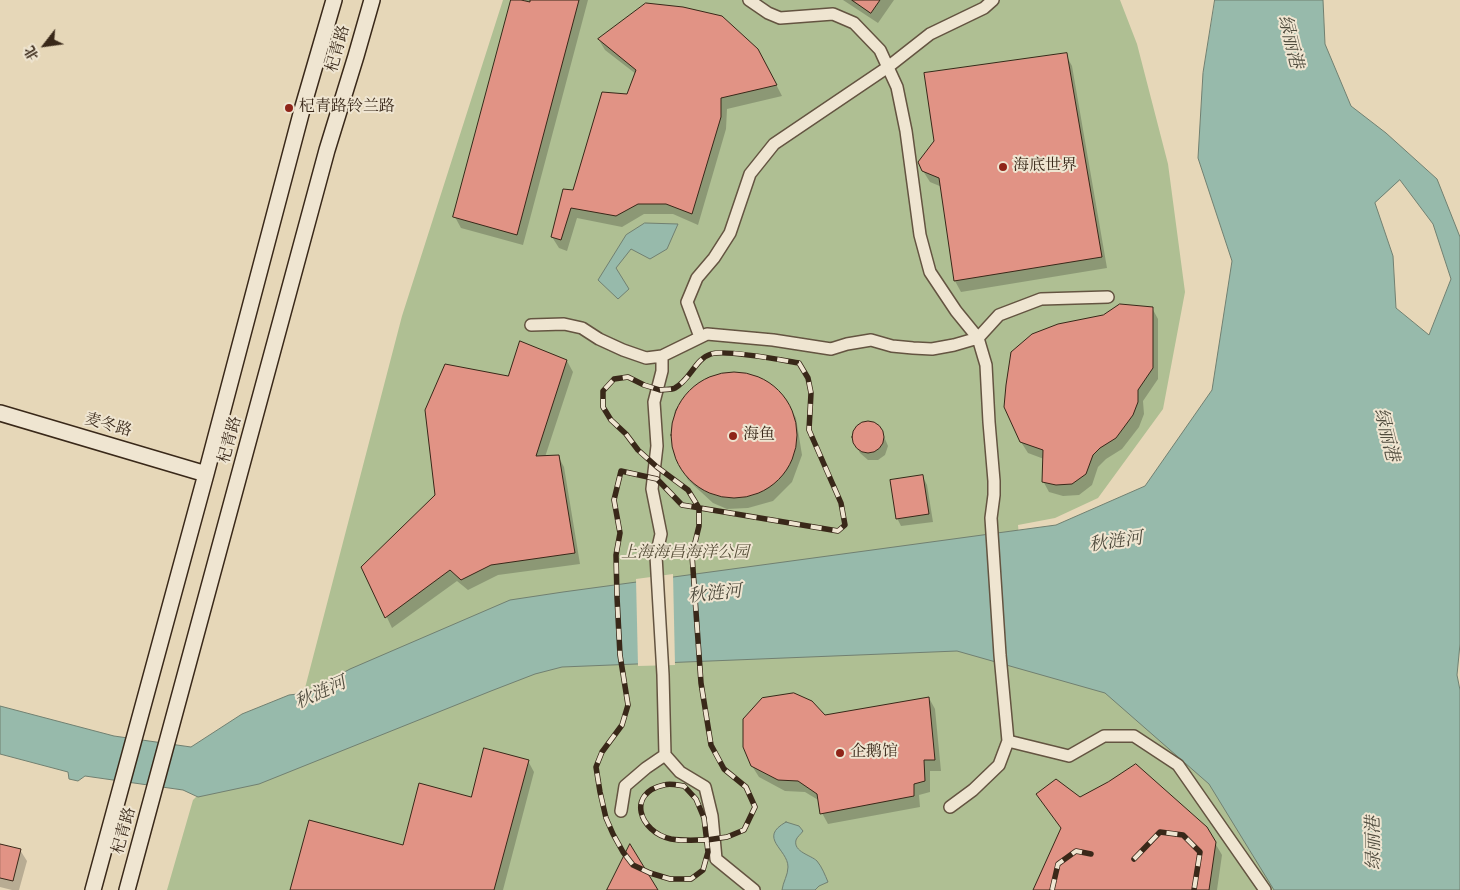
<!DOCTYPE html>
<meta charset="utf-8">
<style>
body{margin:0}
#map{position:relative;width:1460px;height:890px;overflow:hidden;background:#e6d7b8;font-family:"IM FELL Double Pica","Noto Serif SC",serif}
canvas{display:block}
.north{position:absolute;left:20px;top:20px;width:50px;height:50px;-webkit-text-stroke:4px #efe5d1;paint-order:stroke;rotate:240deg;font-size:14px;font-weight:700;line-height:20px;text-align:center;color:#392819}
.north::after{content:'';display:block;margin:auto;width:18px;height:22px;background:#392819;clip-path:polygon(50% 0,100% 100%,50% 72%,0 100%)}
</style>
<div id="map">
<canvas width="1460" height="890"></canvas>
<div class="north">北</div>
</div>
<script>
const g = document.querySelector('canvas').getContext('2d');
g.lineJoin = 'round';
function fillPath(path, color) {
  g.fillStyle = color;
  g.fill(path, 'evenodd');
}
function stroke(path, color, width, dash) {
  g.strokeStyle = color;
  g.lineWidth = width;
  g.lineCap = dash ? 'butt' : 'round';
  g.setLineDash(dash || []);
  g.stroke(path);
}
function drawText(font, color, halo, rows, align = 'center') {
  g.font = font + ' "IM FELL Double Pica","Noto Serif SC",serif';
  g.lineWidth = 4;
  g.setLineDash([]);
  g.textBaseline = 'middle';
  g.strokeStyle = halo;
  g.fillStyle = color;
  for (const [text, x, y, turn = 0] of rows) {
    g.save();
    g.translate(x, y);
    g.rotate((+turn || 0) * Math.PI / 180);
    g.textAlign = isNaN(turn) ? turn : align;
    if (halo) g.strokeText(text, 0, 0);
    g.fillText(text, 0, 0);
    g.restore();
  }
}
fillPath(new Path2D(`
 M 503,0 L 1120,0 L 1137,44 L 1168,164 L 1185,292 L 1163,409 L 1098,498 L 1055,518 L 1018,525 L 1029,651 L 1117,685 L 1180,739 L 1281,890 L 167,890 L 193,800 L 305,688 L 402,316 Z`), '#afbf93');
const water = new Path2D(`
 M 1215,0 L 1323,0 L 1325,44 L 1351,106 L 1386,133 L 1437,179 L 1460,237 L 1460,644 L 1457,675 L 1460,690 L 1460,890 L 1274,890 L 1209,784 L 1105,693 L 957,651 L 562,667 L 535,674 L 491,691 L 259,784 L 198,797 L 183,790 L 85,776 L 78,781 L 69,779 L 68,772 L 0,754 L 0,706 L 114,736 L 191,747 L 242,714 L 289,695 L 306,693 L 350,669 L 510,600 L 563,592 L 1056,525 L 1145,486 L 1212,390 L 1232,261 L 1198,158 L 1203,73 ZM 1400,180 L 1433,224 L 1451,279 L 1429,335 L 1396,308 L 1393,256 L 1375,203 Z
 M 645,223 L 678,224 L 667,249 L 650,259 L 631,249 L 616,268 L 629,289 L 618,299 L 598,280 L 626,235 Z
 M 786,822 L 799,826 L 803,831 C 801,834 797,837 796,840 C 793,852 811,855 817,861 C 822,867 825,875 828,882 L 819,886 L 815,890 L 782,890 C 783,882 788,875 788,867 C 788,849 757,838 786,822 Z`);
fillPath(water, '#97baab');
stroke(water, '#718071', 1);
fillPath(new Path2D(`
 M 673,574 L 675,665 L 638,666 L 636,579 Z`), '#e6d7b8');
fillPath(new Path2D(`
 M 513,0 L 524,2 L 525,0 L 588,0 L 523,245 L 461,228 L 455,217 Z
 M 843,0 L 894,0 L 878,23 Z
 M 599,40 L 764,61 L 782,96 L 727,109 L 726,129 L 698,225 L 673,214 L 644,214 L 622,227 L 577,218 L 567,251 L 559,248 L 552,237 L 574,191 L 628,95 L 636,74 L 605,50 Z
 M 1066,55 L 1072,66 L 1107,268 L 961,292 L 955,281 L 942,187 L 930,182 L 923,171 Z
 M 1152,308 L 1158,319 L 1158,379 L 1143,401 L 1144,414 L 1139,427 L 1122,449 L 1106,459 L 1098,467 L 1092,485 L 1079,495 L 1063,496 L 1049,492 L 1043,481 L 1044,459 L 1028,453 L 1021,442 Z
 M 567,361 L 573,372 L 545,457 L 558,456 L 564,467 L 580,564 L 498,575 L 468,590 L 457,581 L 392,628 L 363,567 L 436,495 L 509,377 Z
 M 743,373 L 760,379 L 775,388 L 789,406 L 796,418 L 802,455 L 792,482 L 773,501 L 748,508 L 727,509 L 713,503 L 688,480 L 682,469 L 673,444 L 672,428 L 675,410 L 691,391 L 708,377 Z
 M 866,422 L 876,424 L 880,427 L 888,446 L 885,455 L 878,460 L 868,460 L 860,453 L 853,440 L 855,430 L 858,426 Z
 M 923,477 L 927,485 L 933,522 L 901,526 L 897,518 Z
 M 929,698 L 935,709 L 941,771 L 930,771 L 930,792 L 919,795 L 920,807 L 828,824 L 822,813 L 820,801 L 805,792 L 785,791 L 759,777 L 752,766 L 825,716 Z
 M 528,761 L 534,772 L 503,890 L 291,890 L 404,847 Z
 M 1038,795 L 1080,798 L 1215,843 L 1222,855 L 1217,890 L 1035,890 L 1062,829 Z
 M 0,845 L 20,850 L 27,861 L 19,890 L 12,890 L 0,887 Z`), '#0003');
const building = new Path2D(`
 M 511,0 L 521,0 L 530,2 L 530,0 L 579,0 L 517,235 L 453,217 Z
 M 852,0 L 880,0 L 871,13 Z
 M 646,3 L 683,7 L 722,16 L 758,49 L 777,85 L 721,98 L 721,117 L 692,214 L 666,204 L 638,204 L 616,216 L 571,208 L 561,240 L 551,237 L 563,189 L 573,190 L 602,92 L 627,94 L 636,70 L 598,39 Z
 M 1067,53 L 1102,257 L 954,281 L 939,178 L 922,171 L 918,162 L 934,141 L 924,73 Z
 M 1120,304 L 1153,307 L 1153,368 L 1138,390 L 1138,402 L 1133,415 L 1116,438 L 1100,448 L 1093,455 L 1086,474 L 1072,484 L 1056,485 L 1042,482 L 1043,450 L 1020,442 L 1004,407 L 1006,385 L 1011,352 L 1032,334 L 1058,324 L 1103,315 Z
 M 520,341 L 567,360 L 536,456 L 559,455 L 575,553 L 491,565 L 461,580 L 450,570 L 385,618 L 361,567 L 435,495 L 425,410 L 445,364 L 508,376 Z
 M671 435a63 63 0 1 1 126 0a63 63 0 1 1-126 0Z
 M852 437a16 16 0 1 1 32 0a16 16 0 1 1-32 0Z
 M 923,475 L 929,514 L 896,519 L 890,480 Z
 M 794,693 L 812,701 L 825,715 L 929,697 L 935,760 L 924,760 L 925,781 L 914,784 L 914,796 L 820,814 L 817,794 L 798,781 L 778,780 L 751,766 L 743,747 L 743,719 L 762,698 Z
 M 484,748 L 529,760 L 494,890 L 290,890 L 309,820 L 403,845 L 419,783 L 471,797 Z
 M 1136,764 L 1207,827 L 1216,842 L 1209,890 L 1033,890 L 1061,828 L 1036,794 L 1056,779 L 1080,797 L 1108,782 Z
 M 0,844 L 21,849 L 13,881 L 0,878 Z
 M 630,844 L 658,890 L 607,890 Z`);
fillPath(building, '#e19385');
stroke(building, '#392819', 1);
const street = new Path2D(`
 M 749,0 L 768,13 L 780,18 L 833,14 L 854,23 L 880,50 L 897,87 L 906,131 L 920,235 L 930,272 L 956,311 L 978,338 L 986,365 L 989,422 L 994,481 L 994,495 L 991,518 L 1000,655 L 1008,741 L 999,765 L 973,790 L 950,807
 M 531,325 L 564,324 L 582,328 L 599,339 L 623,350 L 646,358 L 662,356 L 707,334 L 773,340 L 831,349 L 847,344 L 871,340 L 892,346 L 913,348 L 932,349 L 954,345 L 978,338 L 999,315 L 1041,299 L 1108,297
 M 700,337 L 687,302 L 697,278 L 714,258 L 730,233 L 750,174 L 774,144 L 888,67 L 930,34 L 984,8 L 993,0
 M 662,356 L 662,371 L 654,402 L 657,446 L 652,489 L 661,534 L 656,556 L 663,675 L 665,755
 M 1008,741 L 1069,756 L 1104,736 L 1134,736 L 1178,765 L 1265,890
 M 621,811 L 625,786 L 646,768 L 665,755 L 680,772 L 705,787 L 712,816 L 716,859 L 754,890`);
const secondary = new Path2D(`
 M 0,413 L 206,474
 M 93,890 L 206,474 L 302,110 L 334,0
 M 127,890 L 327,150 L 356,56 L 372,0`);
stroke(street, '#645441', 14);
stroke(secondary, '#392819', 18);
stroke(street, '#efe5d1', 11);
stroke(secondary, '#efe5d1', 15);
const rail = new Path2D(`
 M 660,390 C 665,389 671,390 675,388 C 691,379 695,359 711,354 C 725,349 781,360 799,363 L 808,378 L 811,393 L 809,430 L 841,503 L 845,525 L 838,531 L 682,505 L 657,479 L 621,471 L 614,500 L 620,533 L 616,555 L 617,597 L 620,655 L 628,705 L 622,725 L 602,752 L 596,767 L 600,792 L 606,818 L 613,834 L 623,852 L 633,865 L 650,873 L 670,879 L 691,879 L 703,870 L 708,852 L 704,818 L 696,799 L 684,786 C 677,785 670,783 664,785 C 626,793 639,832 671,839 C 682,841 695,840 706,840 L 707,840 L 727,837 L 744,830 L 755,807 L 746,787 L 724,769 L 711,745 L 701,683 L 692,555 L 699,526 L 699,508 L 688,490 L 657,467 L 638,450 L 626,434 L 611,420 L 603,407 L 603,391 L 614,379 L 628,377 L 644,385 L 660,390
 M 1134,859 L 1160,832 L 1183,835 L 1200,852 L 1194,890
 M 1052,890 L 1058,864 L 1076,851 L 1091,854`);
stroke(rail, '#392819', 5.5);
stroke(rail, '#efe5d1', 4, [11]);
for (const [x, y, r, color] of [
 [289,108,5,"#8f2418"],
 [1003,167,5,"#8f2418"],
 [733,436,5,"#8f2418"],
 [840,753,5,"#8f2418"]
]) {
  const dot = new Path2D();
  dot.arc(x, y, r, 0, 2 * Math.PI);
  g.fillStyle = color;
  g.fill(dot);
  stroke(dot, '#efe5d1', 2);
}
drawText('16px', '#392819', '#efe5d1', [
 ["杞青路",339,49,-74],
 ["麦冬路",108,426,16],
 ["杞青路",231,440,-75],
 ["杞青路",125,831,-74]
]);
drawText('16px', '#392819', '#efe5d1', [
 ["杞青路铃兰路",299,108],
 ["海底世界",1013,167],
 ["海鱼",743,436],
 ["企鹅馆",850,753]
], 'left');
drawText('italic 16px', '#564e38', '#efe5d1', [
 ["上海海昌海洋公园",685,554]
]);
drawText('italic 18px', '#504c3e', '#efe5d1', [
 ["绿丽港",1289,42,76],
 ["绿丽港",1385,435,76],
 ["秋涟河",1116,543,-8],
 ["秋涟河",715,595,-6],
 ["秋涟河",321,694,-24],
 ["绿丽港",1375,843,-91]
]);
</script>
